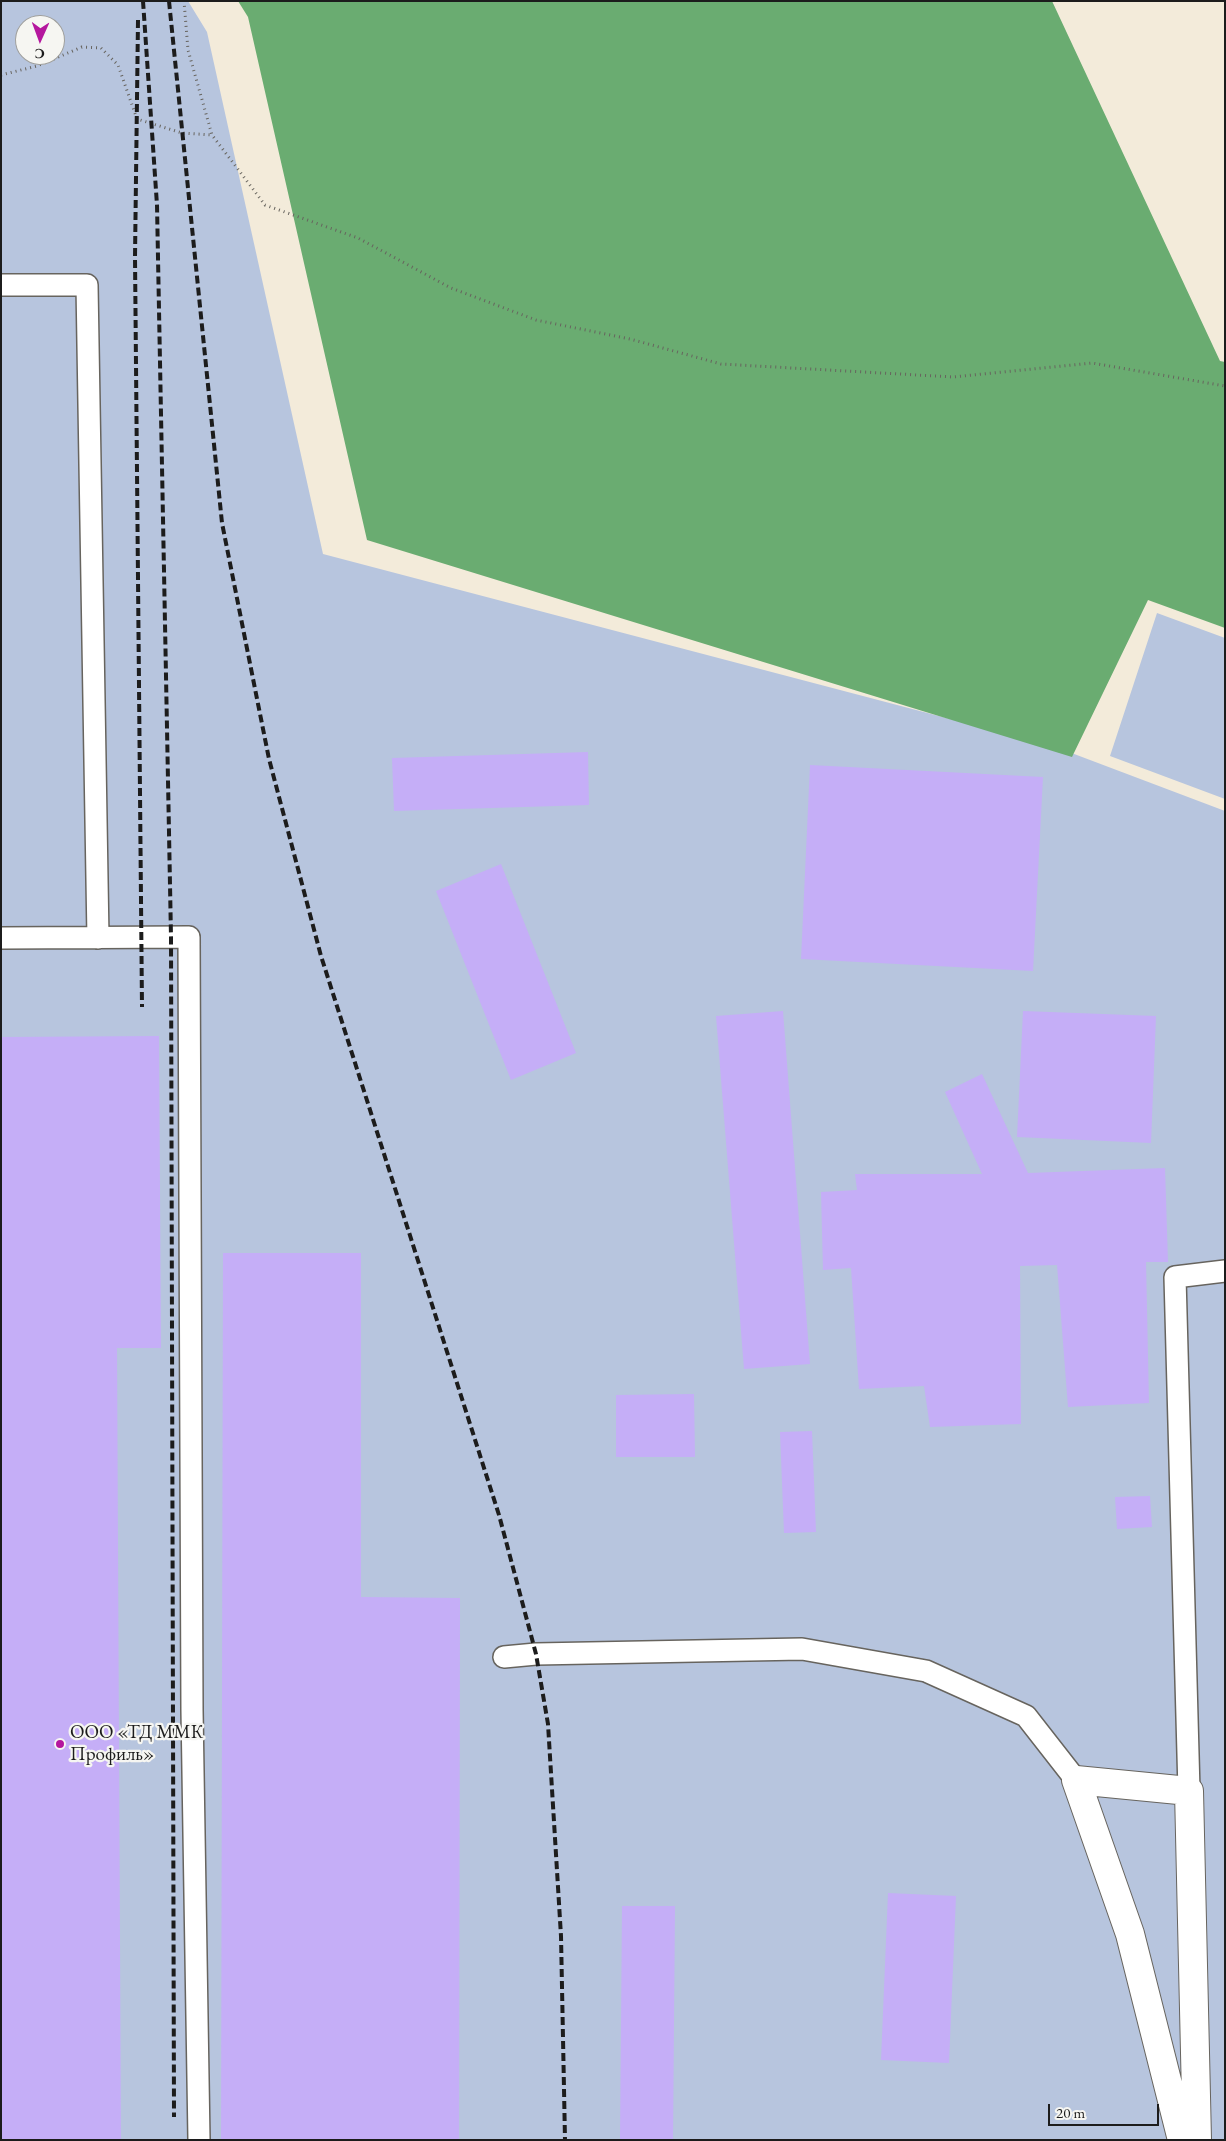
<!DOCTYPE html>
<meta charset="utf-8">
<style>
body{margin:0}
#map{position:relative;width:1226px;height:2141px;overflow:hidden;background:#f3ebda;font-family:"EB Garamond",serif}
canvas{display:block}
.frame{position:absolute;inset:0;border:2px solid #1c1c1c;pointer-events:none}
.north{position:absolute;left:15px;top:15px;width:50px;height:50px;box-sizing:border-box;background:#f6f6f2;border:1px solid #9f9f9c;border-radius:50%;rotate:182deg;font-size:14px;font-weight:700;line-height:20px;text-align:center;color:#1c1c1c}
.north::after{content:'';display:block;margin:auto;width:18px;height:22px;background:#b5179e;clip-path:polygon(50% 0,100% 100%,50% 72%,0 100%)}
.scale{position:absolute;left:1048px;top:2104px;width:111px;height:22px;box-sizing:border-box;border:2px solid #1c1c1c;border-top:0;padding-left:6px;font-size:15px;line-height:18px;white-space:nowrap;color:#1c1c1c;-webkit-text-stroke:4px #f6f6f2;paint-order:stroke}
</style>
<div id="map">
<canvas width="1226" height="2141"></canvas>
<div class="frame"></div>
<div class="north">С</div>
<div class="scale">20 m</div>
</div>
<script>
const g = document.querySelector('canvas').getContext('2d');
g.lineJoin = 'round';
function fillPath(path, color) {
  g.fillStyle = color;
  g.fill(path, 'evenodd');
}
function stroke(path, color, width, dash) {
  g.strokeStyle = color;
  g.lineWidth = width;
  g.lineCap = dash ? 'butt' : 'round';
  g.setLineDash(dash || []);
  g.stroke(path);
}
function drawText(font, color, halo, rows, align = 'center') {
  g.font = font + ' "EB Garamond",serif';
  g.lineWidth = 4.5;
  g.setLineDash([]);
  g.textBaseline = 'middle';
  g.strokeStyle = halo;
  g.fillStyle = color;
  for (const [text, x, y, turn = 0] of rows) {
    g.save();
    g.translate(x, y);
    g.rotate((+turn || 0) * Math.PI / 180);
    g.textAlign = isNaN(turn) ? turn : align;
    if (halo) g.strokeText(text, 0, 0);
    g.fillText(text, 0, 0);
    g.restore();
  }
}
fillPath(new Path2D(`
 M 1,1 L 188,1 L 207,32 L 323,554 L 1053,746 L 1225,811 L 1225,2140 L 1,2140 ZM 25,25 L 55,25 L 55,55 L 25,55 Z
 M 1157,613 L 1225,638 L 1225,799 L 1110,756 Z`), '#b7c5de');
fillPath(new Path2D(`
 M 238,1 L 1052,1 L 1220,361 L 1225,362 L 1225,628 L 1148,600 L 1072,757 L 367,540 L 248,17 Z`), '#6aac71');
fillPath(new Path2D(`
 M 588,752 L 589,805 L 394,811 L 392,758 Z
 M 810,765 L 1043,777 L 1033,971 L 801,959 Z
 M 501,864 L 576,1053 L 511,1080 L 436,891 Z
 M 783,1011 L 810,1364 L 744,1369 L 716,1016 Z
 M 1023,1011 L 1156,1016 L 1151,1143 L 1017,1137 Z
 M 159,1036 L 161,1348 L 117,1348 L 121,2140 L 1,2140 L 1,1037 Z
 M 982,1074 L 1028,1173 L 1165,1168 L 1168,1262 L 1146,1262 L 1149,1403 L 1068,1407 L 1057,1265 L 1020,1266 L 1021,1424 L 930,1427 L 924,1386 L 859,1389 L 851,1268 L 823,1270 L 821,1192 L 857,1190 L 855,1174 L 982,1174 L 945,1092 Z
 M 223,1253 L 361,1253 L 361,1597 L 460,1598 L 459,2140 L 221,2140 Z
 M 694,1394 L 695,1457 L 616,1457 L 616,1395 Z
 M 812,1431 L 816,1532 L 784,1533 L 780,1432 Z
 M 1150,1496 L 1152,1527 L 1117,1529 L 1115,1497 Z
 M 888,1893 L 956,1896 L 949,2063 L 881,2060 Z
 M 622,1906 L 675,1906 L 673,2140 L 620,2140 Z`), '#c5aef7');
const service = new Path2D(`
 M 1,285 L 87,285 L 98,938
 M 1,938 L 189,937 L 192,1710 L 199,2140
 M 504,1657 L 536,1654 L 802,1649 L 926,1671 L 1026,1716 L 1076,1780
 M 1189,1791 L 1175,1277 L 1225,1271`);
const minor = new Path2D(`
 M 1182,2140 L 1130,1934 L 1076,1780 L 1189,1791 L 1197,2140`);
stroke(service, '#67645e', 24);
stroke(minor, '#67645e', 30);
stroke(new Path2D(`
 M 184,1 L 188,50 L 212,135 L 265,205 L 358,238 L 451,288 L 536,320 L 630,339 L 721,364 L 953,377 L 1092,363 L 1225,386
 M 1,75 L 37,66 L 82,47 L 101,48 L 118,65 L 137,119 L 182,133 L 212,135`), '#67645e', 3, [1, 4]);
stroke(service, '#fff', 21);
stroke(minor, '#fff', 28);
stroke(new Path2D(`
 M 143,1 L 157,205 L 171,937 L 174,2117
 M 169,1 L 222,523 L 269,759 L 321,956 L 499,1515 L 536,1654 L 548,1724 L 561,1936 L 565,2140
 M 138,20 L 135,257 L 142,1007`), '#1c1c1c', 4, [8, 4]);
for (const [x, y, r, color] of [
 [60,1744,5,"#b5179e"]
]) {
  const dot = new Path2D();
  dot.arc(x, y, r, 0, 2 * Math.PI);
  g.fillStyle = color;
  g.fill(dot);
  stroke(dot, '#f6f6f2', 2);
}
drawText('19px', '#1c1c1c', '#f6f6f2', [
 ["ООО «ТД ММК",70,1733],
 ["Профиль»",70,1755]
], 'left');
</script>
